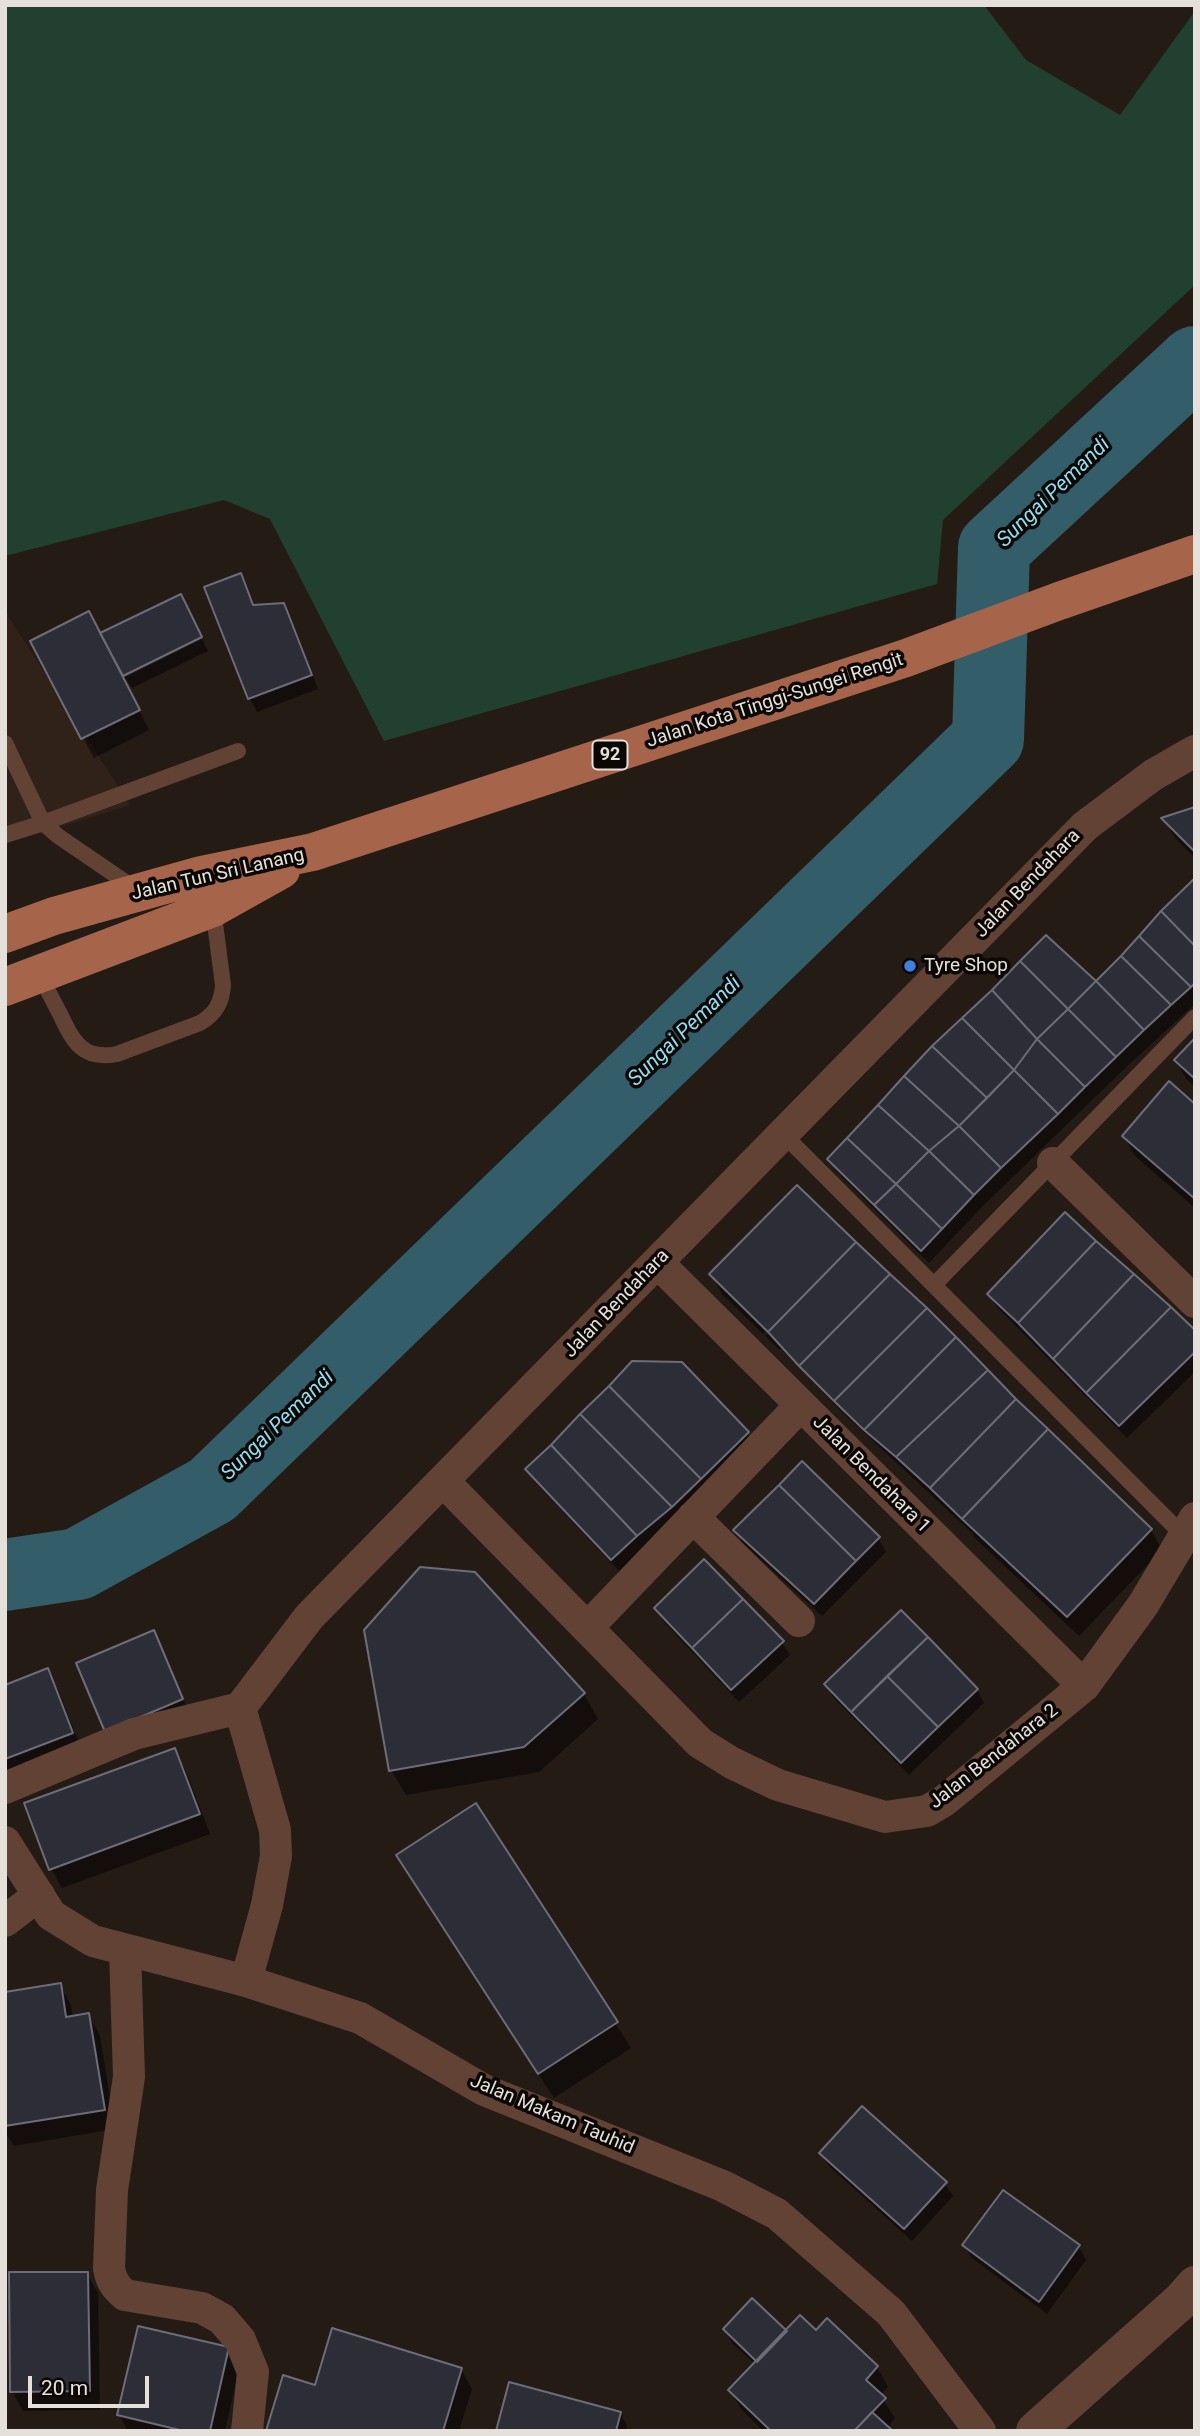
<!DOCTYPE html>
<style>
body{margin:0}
#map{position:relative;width:1200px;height:2436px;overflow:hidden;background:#241b15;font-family:Roboto,sans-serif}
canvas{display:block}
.frame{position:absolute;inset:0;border:7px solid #e6e0db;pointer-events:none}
.scale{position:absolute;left:28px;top:2376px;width:121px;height:32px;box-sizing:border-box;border:4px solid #e6e0db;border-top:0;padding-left:9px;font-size:21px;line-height:24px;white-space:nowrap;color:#e6e0db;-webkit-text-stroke:5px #0a0705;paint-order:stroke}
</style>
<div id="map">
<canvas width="1200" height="2436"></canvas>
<div class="frame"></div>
<div class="scale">20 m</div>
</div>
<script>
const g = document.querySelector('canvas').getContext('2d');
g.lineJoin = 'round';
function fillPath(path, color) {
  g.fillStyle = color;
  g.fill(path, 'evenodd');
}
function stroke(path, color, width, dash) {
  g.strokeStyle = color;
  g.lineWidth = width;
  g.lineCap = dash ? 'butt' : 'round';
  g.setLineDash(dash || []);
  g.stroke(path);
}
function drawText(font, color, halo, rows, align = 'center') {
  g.font = font + ' Roboto,sans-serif';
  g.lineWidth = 7;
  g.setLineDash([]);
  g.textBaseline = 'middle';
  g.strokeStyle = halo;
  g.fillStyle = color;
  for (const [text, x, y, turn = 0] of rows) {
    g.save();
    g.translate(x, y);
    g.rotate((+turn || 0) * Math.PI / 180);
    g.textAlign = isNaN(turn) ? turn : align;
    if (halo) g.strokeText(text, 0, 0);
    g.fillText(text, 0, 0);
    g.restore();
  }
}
fillPath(new Path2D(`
 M 5,611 L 130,805 L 5,844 Z`), '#312219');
fillPath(new Path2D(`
 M 5,5 L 984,5 L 1026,60 L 1120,115 L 1195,11 L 1195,285 L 943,520 L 937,584 L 384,741 L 270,519 L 224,500 L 5,556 Z`), '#214030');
fillPath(new Path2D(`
 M 240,575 L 255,607 L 283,605 L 291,618 L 318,689 L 257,712 L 250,699 L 207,588 Z
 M 101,635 L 201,636 L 122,675 L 122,679 L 202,639 L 208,651 L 132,688 L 127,680 L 125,682 L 149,730 L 94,758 L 32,642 Z
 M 1195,809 L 1195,858 L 1175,838 L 1164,819 Z
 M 1195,881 L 1195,1004 L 1123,1070 L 981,1208 L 929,1263 L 837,1172 L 829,1159 L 934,1047 L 1046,937 L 1096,983 Z
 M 1195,1040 L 1195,1087 L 1187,1080 L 1176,1061 Z
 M 1195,1106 L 1195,1208 L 1135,1156 L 1124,1136 Z
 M 797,1187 L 926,1309 L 1151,1530 L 1162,1550 L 1079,1636 L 976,1539 L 972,1533 L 844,1414 L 781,1349 L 780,1350 L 765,1336 L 854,1247 L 851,1244 L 763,1334 L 722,1294 L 711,1274 Z
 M 989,1294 L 1195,1333 L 1195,1372 L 1127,1438 L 997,1307 Z
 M 681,1363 L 747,1433 L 759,1453 L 620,1572 L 535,1482 L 527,1469 Z
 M 736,1530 L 878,1538 L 886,1552 L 822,1616 L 743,1543 Z
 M 657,1609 L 782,1642 L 790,1655 L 739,1702 L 664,1622 Z
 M 160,1646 L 189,1712 L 114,1744 Z
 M 47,1671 L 58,1690 L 83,1753 L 5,1782 L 5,1686 Z
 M 826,1685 L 977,1690 L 984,1703 L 909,1775 L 834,1698 Z
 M 584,1694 L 598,1719 L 539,1772 L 406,1795 L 391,1770 Z
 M 174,1750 L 185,1769 L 210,1834 L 62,1888 L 51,1869 Z
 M 476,1806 L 631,2048 L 554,2098 L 413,1880 Z
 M 60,1985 L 71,2005 L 73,2018 L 88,2015 L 100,2035 L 115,2129 L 14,2146 L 5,2132 L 5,1994 Z
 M 821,2153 L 945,2183 L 953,2196 L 912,2241 L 829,2166 Z
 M 964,2245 L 1079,2247 L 1086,2260 L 1047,2314 L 972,2258 Z
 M 87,2274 L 98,2293 L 100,2410 L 23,2411 L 12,2391 Z
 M 725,2330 L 816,2332 L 877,2367 L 888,2387 L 880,2395 L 895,2418 L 887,2428 L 890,2431 L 763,2431 L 742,2410 L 730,2391 L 755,2364 L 732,2343 Z
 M 228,2349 L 239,2369 L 225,2431 L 128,2431 L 119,2415 Z
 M 461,2369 L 472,2389 L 459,2431 L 267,2431 L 316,2387 Z
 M 620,2413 L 627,2426 L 626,2431 L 497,2431 Z`), '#0007');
stroke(new Path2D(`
 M 5,1575 L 78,1564 L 212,1490 L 988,739 L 994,548 L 1195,362`), '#335e69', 72);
const building = new Path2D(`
 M 241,573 L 253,605 L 284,603 L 312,675 L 248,699 L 204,587 Z
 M 181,594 L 202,637 L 123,676 L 100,633 Z
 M 89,611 L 140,710 L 81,739 L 30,641 Z
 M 1195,807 L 1195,852 L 1161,818 Z
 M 1195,878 L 1195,946 L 1161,911 Z
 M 1161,911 L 1195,946 L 1195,983 L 1191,987 L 1139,936 Z
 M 1046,935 L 1096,981 L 1068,1009 L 1020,961 Z
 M 1139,936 L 1191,987 L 1171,1005 L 1121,956 Z
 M 1121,956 L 1171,1005 L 1144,1030 L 1096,981 Z
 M 1020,961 L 1068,1009 L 1037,1039 L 992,990 Z
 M 1096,981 L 1144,1030 L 1116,1057 L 1068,1009 Z
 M 992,990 L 1037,1039 L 1014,1070 L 962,1018 Z
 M 1068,1009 L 1116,1057 L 1085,1087 L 1037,1039 Z
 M 962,1018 L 1014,1070 L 987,1098 L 932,1046 Z
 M 1195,1038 L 1195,1079 L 1174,1060 Z
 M 1037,1039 L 1085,1087 L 1058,1114 L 1014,1070 Z
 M 932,1046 L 987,1098 L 959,1126 L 904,1076 Z
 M 1014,1070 L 1058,1114 L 1001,1168 L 959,1126 Z
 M 904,1076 L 959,1126 L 929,1151 L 878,1105 Z
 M 1169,1081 L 1195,1104 L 1195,1199 L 1122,1136 Z
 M 878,1105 L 929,1151 L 896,1184 L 847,1138 Z
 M 959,1126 L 1001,1168 L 974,1195 L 929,1151 Z
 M 847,1138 L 896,1184 L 874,1205 L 827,1159 Z
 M 929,1151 L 974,1195 L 942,1229 L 896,1184 Z
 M 896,1184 L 942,1229 L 921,1251 L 874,1205 Z
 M 797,1185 L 856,1242 L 768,1332 L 709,1274 Z
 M 1065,1212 L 1096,1241 L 1018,1323 L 987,1294 Z
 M 1096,1241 L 1134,1274 L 1053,1359 L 1018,1323 Z
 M 856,1242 L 890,1274 L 799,1366 L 768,1332 Z
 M 890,1274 L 927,1308 L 834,1401 L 799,1366 Z
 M 1134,1274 L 1171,1307 L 1086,1393 L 1053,1359 Z
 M 1171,1307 L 1195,1330 L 1195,1352 L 1119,1426 L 1086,1393 Z
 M 927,1308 L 956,1337 L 864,1430 L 834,1401 Z
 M 956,1337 L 988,1370 L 896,1457 L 864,1430 Z
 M 632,1361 L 682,1362 L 749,1432 L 701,1479 L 609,1386 Z
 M 988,1370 L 1016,1399 L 930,1488 L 896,1457 Z
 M 609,1386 L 701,1479 L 672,1507 L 580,1414 Z
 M 1016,1399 L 1048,1429 L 962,1519 L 930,1488 Z
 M 580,1414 L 672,1507 L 637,1536 L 551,1445 Z
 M 1048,1429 L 1152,1529 L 1067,1617 L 962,1519 Z
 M 551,1445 L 637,1536 L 611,1560 L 525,1469 Z
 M 802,1461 L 880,1537 L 856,1561 L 779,1485 Z
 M 779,1485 L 856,1561 L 814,1604 L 733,1530 Z
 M 704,1559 L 743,1599 L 692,1648 L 654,1608 Z
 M 420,1567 L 475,1572 L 585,1693 L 524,1747 L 389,1771 L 364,1630 Z
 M 743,1599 L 784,1641 L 731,1690 L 692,1648 Z
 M 901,1610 L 928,1637 L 851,1712 L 824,1684 Z
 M 154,1630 L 183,1699 L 105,1732 L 76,1663 Z
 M 928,1637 L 978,1689 L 938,1727 L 887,1676 Z
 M 48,1668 L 73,1733 L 5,1759 L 5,1685 Z
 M 887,1676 L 938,1727 L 901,1763 L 851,1712 Z
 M 175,1748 L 200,1814 L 49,1870 L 24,1803 Z
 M 476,1803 L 618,2022 L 538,2074 L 396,1855 Z
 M 61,1983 L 66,2017 L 89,2013 L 105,2110 L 5,2126 L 5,1992 Z
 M 862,2106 L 947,2182 L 904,2229 L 819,2153 Z
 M 1003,2190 L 1080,2245 L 1039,2302 L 962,2245 Z
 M 9,2272 L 88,2272 L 90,2391 L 10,2392 Z
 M 752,2298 L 787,2331 L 757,2362 L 723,2329 Z
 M 800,2315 L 816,2330 L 827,2318 L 878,2366 L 866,2380 L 886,2398 L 854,2431 L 771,2431 L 728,2390 Z
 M 138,2326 L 229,2347 L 210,2431 L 184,2431 L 117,2415 Z
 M 332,2328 L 462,2368 L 443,2431 L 266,2431 L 283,2375 L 315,2385 Z
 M 509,2382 L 621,2412 L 616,2431 L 496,2431 Z
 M 872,2412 L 893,2431 L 854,2431 Z`);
fillPath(building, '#2d2d38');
stroke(building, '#6d6d79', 2);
stroke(new Path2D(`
 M 5,743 L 43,823 L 238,751
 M 5,835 L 43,823 L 58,836 L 137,890
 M 40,974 C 46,987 53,1001 60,1014 C 73,1041 82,1061 117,1054 L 200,1023 C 215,1014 222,1003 223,985 L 213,908
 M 783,1134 L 1184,1536
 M 934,1285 L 1195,1017`), '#624235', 16);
stroke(new Path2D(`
 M 1053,1163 L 1195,1302
 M 658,1263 L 1084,1686
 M 444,1482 L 700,1743 L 732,1763 L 778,1785 L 885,1817 L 927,1811 L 944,1801 L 1084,1686 L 1143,1605 L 1195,1518
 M 693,1517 L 799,1621
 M 587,1628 L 801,1405
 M 240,1708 L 275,1830 L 276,1856 L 267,1905 L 246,1981
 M 5,1788 L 134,1734 L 240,1708 L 309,1617 L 1085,826 L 1153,775 L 1195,751
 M 5,1842 L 51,1915 L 93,1941 L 246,1981 L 360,2018 L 484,2090 L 723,2186 L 777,2214 L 891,2313 L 980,2431
 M 5,1921 L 39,1895
 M 125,1950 L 129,2077 L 112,2190 L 109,2268 C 111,2280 115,2287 125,2295 L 202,2308 L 222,2319 L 240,2340 L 253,2372 L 247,2431`), '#624235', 32);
stroke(new Path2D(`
 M 1035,2431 L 1181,2301 L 1195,2285`), '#624235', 38);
stroke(new Path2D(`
 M 5,934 L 54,916 L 201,875 L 313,852 L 906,658 L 1059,601 L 1195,554
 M 5,987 L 213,908 L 281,870`), '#a6644a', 38);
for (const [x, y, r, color] of [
 [910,966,7,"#3f7fe0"]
]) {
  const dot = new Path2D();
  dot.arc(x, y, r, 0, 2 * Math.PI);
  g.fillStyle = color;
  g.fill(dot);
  stroke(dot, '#0a0705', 2.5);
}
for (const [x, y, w] of [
 [610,755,35]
]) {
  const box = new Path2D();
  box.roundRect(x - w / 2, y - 14.5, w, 29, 5);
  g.fillStyle = '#0a0705';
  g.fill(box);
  stroke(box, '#e6e0db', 2);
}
drawText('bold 18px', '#e6e0db', null, [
 ["92",610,755]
]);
drawText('19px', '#e6e0db', '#0a0705', [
 ["Jalan Kota Tinggi-Sungei Rengit",775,701,-18],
 ["Jalan Tun Sri Lanang",218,875,-13],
 ["Jalan Bendahara",1028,884,-46],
 ["Jalan Bendahara",617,1304,-46],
 ["Jalan Bendahara 1",871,1475,45],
 ["Jalan Bendahara 2",994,1757,-38],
 ["Jalan Makam Tauhid",552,2115,23]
]);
drawText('19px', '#e6e0db', '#0a0705', [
 ["Tyre Shop",924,966]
], 'left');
drawText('italic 21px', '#90dcf0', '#0a0705', [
 ["Sungai Pemandi",1054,493,-44],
 ["Sungai Pemandi",685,1032,-44],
 ["Sungai Pemandi",278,1426,-44]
]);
</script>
